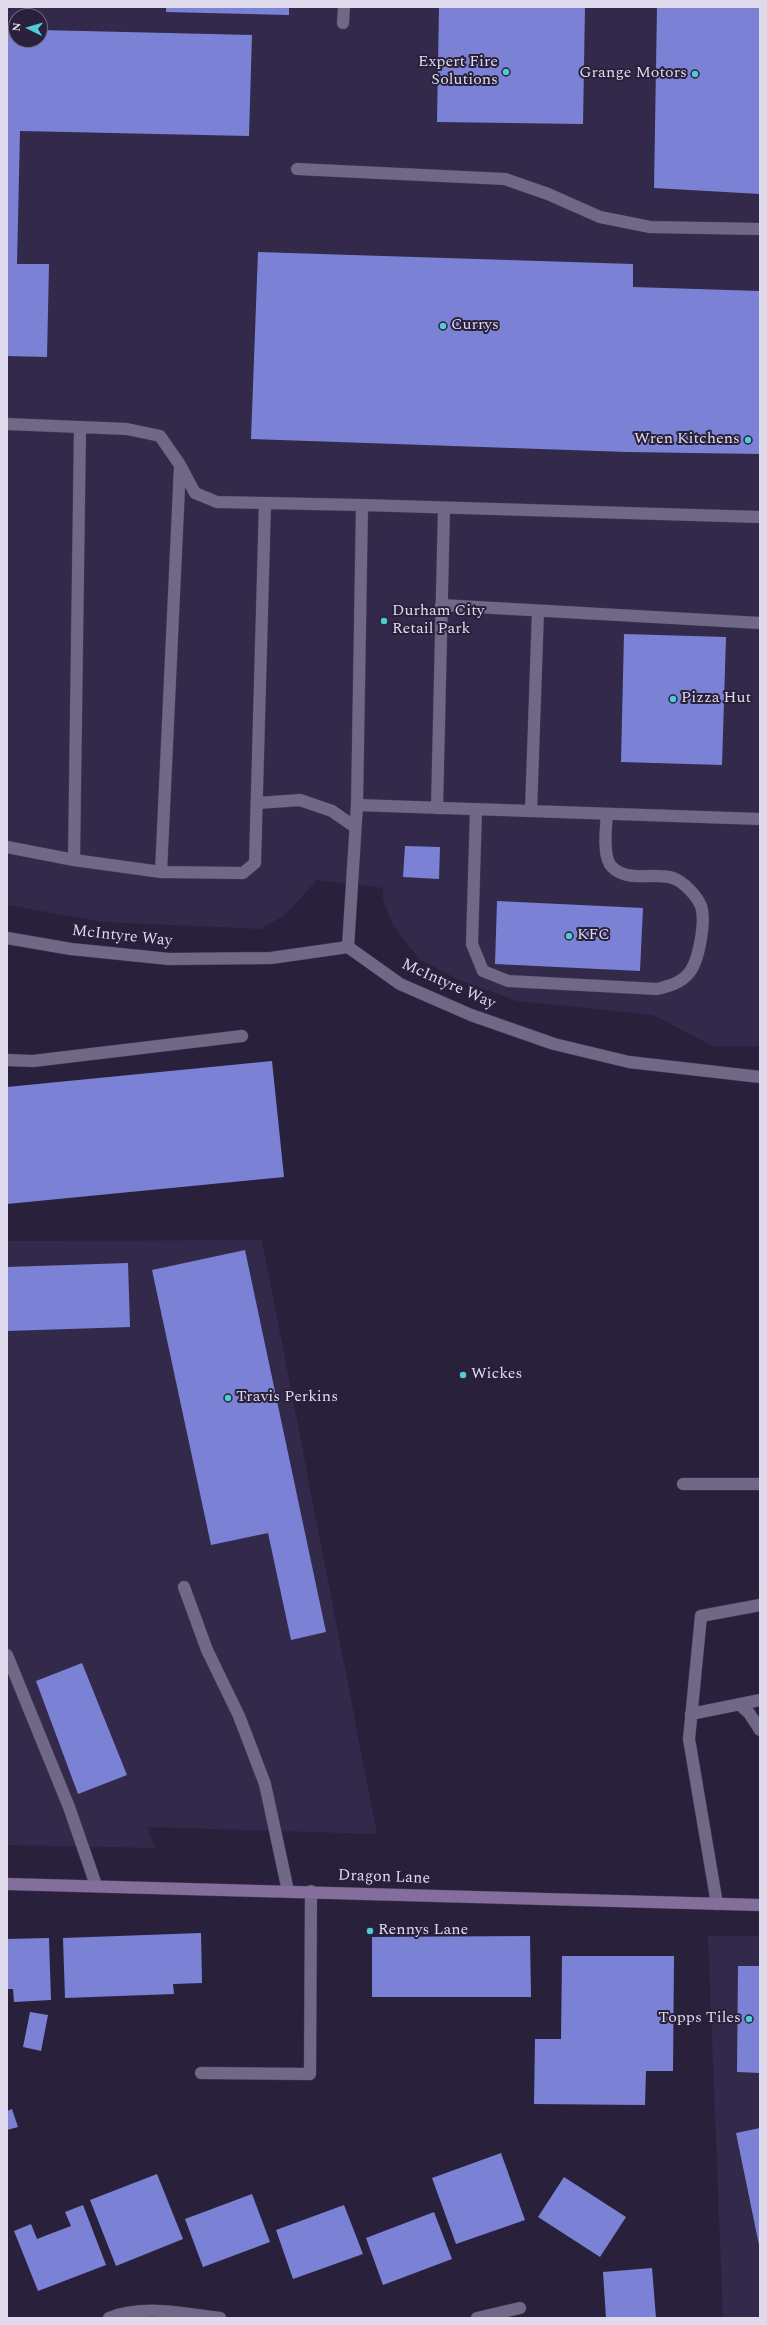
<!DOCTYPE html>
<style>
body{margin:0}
#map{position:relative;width:767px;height:2325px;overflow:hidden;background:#29213b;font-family:Spectral,serif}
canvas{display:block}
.frame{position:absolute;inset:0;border:8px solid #dfdbec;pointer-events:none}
.north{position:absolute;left:8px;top:8px;width:40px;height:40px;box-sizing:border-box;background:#29213b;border:1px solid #726b82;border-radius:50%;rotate:275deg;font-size:11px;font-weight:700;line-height:16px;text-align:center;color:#dfdbec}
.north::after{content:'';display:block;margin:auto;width:14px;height:18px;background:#52cbd8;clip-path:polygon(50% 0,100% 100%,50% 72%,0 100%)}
</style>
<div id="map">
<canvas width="767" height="2325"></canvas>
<div class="frame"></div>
<div class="north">N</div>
</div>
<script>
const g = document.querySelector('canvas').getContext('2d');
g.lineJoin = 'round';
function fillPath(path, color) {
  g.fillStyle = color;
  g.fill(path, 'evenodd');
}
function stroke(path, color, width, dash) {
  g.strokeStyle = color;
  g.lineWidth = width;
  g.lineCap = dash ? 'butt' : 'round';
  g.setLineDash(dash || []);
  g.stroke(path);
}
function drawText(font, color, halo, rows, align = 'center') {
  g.font = font + ' Spectral,serif';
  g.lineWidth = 4;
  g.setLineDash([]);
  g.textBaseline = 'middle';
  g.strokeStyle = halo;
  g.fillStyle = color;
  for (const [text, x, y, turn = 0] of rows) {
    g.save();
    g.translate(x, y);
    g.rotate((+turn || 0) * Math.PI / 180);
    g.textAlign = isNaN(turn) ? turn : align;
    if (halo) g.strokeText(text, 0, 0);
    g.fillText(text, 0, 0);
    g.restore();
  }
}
fillPath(new Path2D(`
 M 7,7 L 760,7 L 760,1046 L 713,1046 L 653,1015 L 517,1001 L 457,979 L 419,959 L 393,925 L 383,899 L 383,888 L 317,880 L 286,914 L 261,929 L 103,922 L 7,905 ZM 16,16 L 40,16 L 40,40 L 16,40 Z
 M 262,1240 L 377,1834 L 147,1827 L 155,1848 L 7,1845 L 7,1241 Z
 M 708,1936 L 760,1936 L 760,2318 L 723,2318 Z`), '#33294a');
fillPath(new Path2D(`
 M 166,7 L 289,7 L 289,15 L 166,12 Z
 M 439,7 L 585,7 L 583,124 L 437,122 Z
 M 657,7 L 760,7 L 760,194 L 654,188 Z
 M 7,29 L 16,29 L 16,40 L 40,40 L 40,30 L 252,35 L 249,136 L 20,131 L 17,264 L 49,264 L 47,357 L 7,356 Z
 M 258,252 L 633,264 L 633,287 L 760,291 L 760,454 L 627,452 L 251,439 Z
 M 624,634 L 726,637 L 722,765 L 621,762 Z
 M 405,846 L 440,847 L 439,879 L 403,877 Z
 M 497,901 L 643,908 L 640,971 L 495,964 Z
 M 272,1061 L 284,1177 L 7,1204 L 7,1087 Z
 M 245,1250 L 326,1632 L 291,1640 L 268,1533 L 211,1545 L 152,1270 Z
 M 128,1263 L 130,1327 L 7,1331 L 7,1267 Z
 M 82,1663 L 127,1775 L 78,1794 L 36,1681 Z
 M 201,1933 L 202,1983 L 173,1984 L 174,1994 L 65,1998 L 63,1938 Z
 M 530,1936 L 531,1997 L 372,1997 L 372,1937 Z
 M 49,1938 L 51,2000 L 14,2002 L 13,1989 L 7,1989 L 7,1939 Z
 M 562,1956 L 674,1956 L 673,2071 L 646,2071 L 645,2105 L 534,2104 L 535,2039 L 561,2039 Z
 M 738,1966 L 760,1966 L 760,2073 L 737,2072 Z
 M 30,2012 L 48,2015 L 41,2051 L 23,2047 Z
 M 12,2109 L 18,2127 L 7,2130 L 7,2111 Z
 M 760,2128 L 760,2245 L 759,2245 L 736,2133 Z
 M 501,2153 L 525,2220 L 456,2244 L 432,2178 Z
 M 157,2174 L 183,2239 L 116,2266 L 90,2200 Z
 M 564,2177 L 626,2217 L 600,2257 L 538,2217 Z
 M 252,2194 L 270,2242 L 203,2267 L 185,2219 Z
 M 83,2205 L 106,2265 L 38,2291 L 14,2231 L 31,2224 L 37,2239 L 55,2232 L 71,2226 L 65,2212 Z
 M 344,2205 L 363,2254 L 293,2279 L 276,2230 Z
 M 434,2212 L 452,2259 L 383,2285 L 366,2238 Z
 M 652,2268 L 656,2318 L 606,2318 L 603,2272 Z`), '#7b82d5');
const lane = new Path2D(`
 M 343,23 L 344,7
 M 297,169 L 505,179 L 548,194 L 600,217 L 650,227 L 760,229
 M 7,424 L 127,429 L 160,436 L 180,465 L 195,493 L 217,502 L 362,505 L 357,805 L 348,947
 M 362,505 L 760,517
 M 441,605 L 760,623
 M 258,803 L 300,800 L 332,811 L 355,827
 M 357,805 L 760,819
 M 437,808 L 444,508
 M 476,809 L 472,944 L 483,971 L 508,981 L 657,989 C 669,986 681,983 689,973 C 699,961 706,921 701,906 C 697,896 684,882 673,878 C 654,872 628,883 612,867 C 602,857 606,827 607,814
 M 531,811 L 538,611
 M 7,847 L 74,860 L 161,872 L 243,873 L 255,863 L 265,503
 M 74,860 L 80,427
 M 161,872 L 180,466
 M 7,1060 L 33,1061 L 242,1036
 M 683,1484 L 760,1484
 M 184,1587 L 207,1650 L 239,1716 L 265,1784 L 288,1891
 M 7,1655 L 69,1807 L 96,1885
 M 739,1704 L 749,1713 L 760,1730
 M 691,1714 L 760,1700
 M 717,1904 L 689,1739 L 701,1616 L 760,1605
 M 201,2073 L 310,2074 L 311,1891`);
const street = new Path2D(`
 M 7,938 L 71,949 L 169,959 L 271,958 L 348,947 L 400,984 L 471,1015 L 554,1044 L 629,1062 L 760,1077
 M 109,2318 C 143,2304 185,2314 220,2318
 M 477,2318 L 520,2308`);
const secondary = new Path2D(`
 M 7,1884 L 760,1905`);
stroke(lane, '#433c52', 13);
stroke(street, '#433c52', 13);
stroke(secondary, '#433c52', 13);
stroke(lane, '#706887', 12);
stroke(street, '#706887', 12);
stroke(secondary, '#846e9b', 12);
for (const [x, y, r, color] of [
 [506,72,4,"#52cbd8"],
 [695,74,4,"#52cbd8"],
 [443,326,4,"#52cbd8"],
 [748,440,4,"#52cbd8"],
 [384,621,4,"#52cbd8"],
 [673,699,4,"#52cbd8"],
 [569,936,4,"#52cbd8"],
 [463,1375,4,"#52cbd8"],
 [228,1398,4,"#52cbd8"],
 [370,1931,4,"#52cbd8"],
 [749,2019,4,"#52cbd8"]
]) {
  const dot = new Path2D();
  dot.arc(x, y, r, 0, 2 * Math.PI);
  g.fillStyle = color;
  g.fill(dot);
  stroke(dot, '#29213b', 1.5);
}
drawText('16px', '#dfdbec', '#29213b', [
 ["Expert Fire",498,63,"right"],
 ["Solutions",498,81,"right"],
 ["Grange Motors",687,74,"right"],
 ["Currys",451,326],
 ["Wren Kitchens",740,440,"right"],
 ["Durham City",392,612],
 ["Retail Park",392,630],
 ["Pizza Hut",681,699],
 ["KFC",577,936],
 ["Wickes",471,1375],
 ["Travis Perkins",236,1398],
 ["Rennys Lane",378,1931],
 ["Topps Tiles",741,2019,"right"]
], 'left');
drawText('16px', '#dfdbec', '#29213b', [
 ["McIntyre Way",122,937,6],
 ["McIntyre Way",448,985,24],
 ["Dragon Lane",384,1878,2]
]);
</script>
